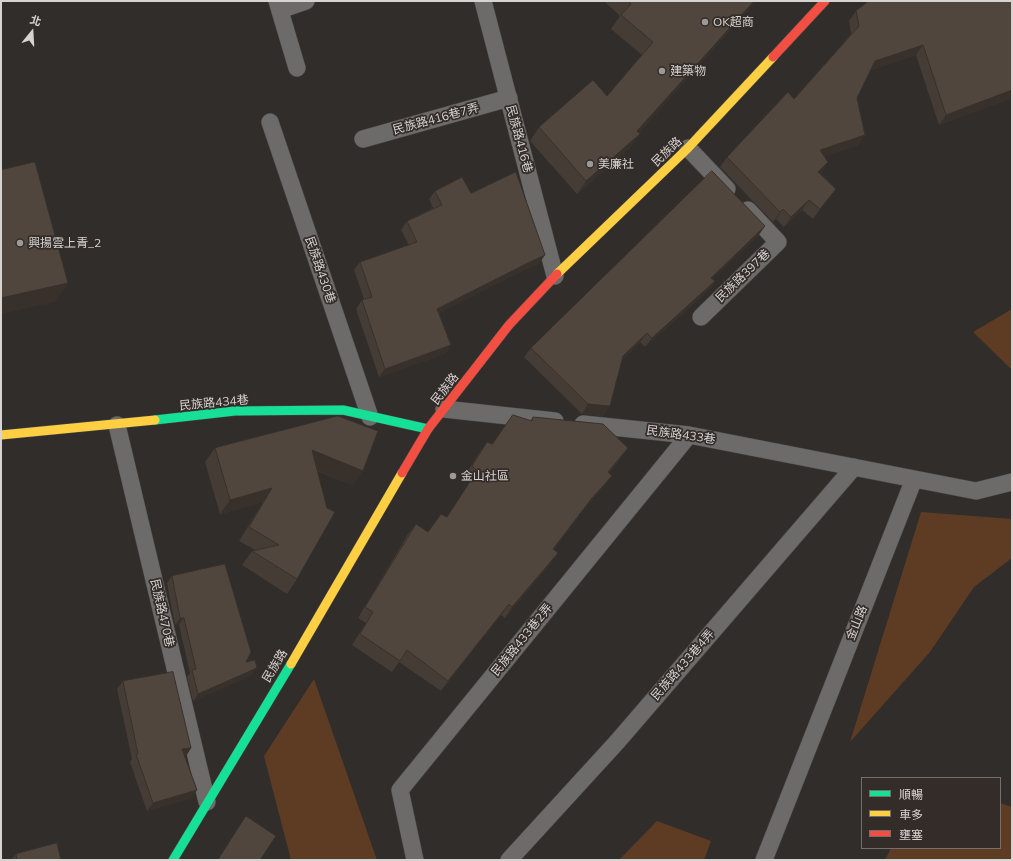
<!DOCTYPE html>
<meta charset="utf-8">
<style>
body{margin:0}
#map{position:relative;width:1013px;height:861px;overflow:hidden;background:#302d2b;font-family:Mulish,"Noto Sans TC",sans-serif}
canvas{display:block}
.frame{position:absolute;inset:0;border:2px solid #d7d3d0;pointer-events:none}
.legend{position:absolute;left:861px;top:777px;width:140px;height:72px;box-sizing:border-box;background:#332c28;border:1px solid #756f6b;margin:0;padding:5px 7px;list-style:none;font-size:12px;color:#d7d3d0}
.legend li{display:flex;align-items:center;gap:8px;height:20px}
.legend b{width:20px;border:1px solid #756f6b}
.north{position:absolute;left:12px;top:12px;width:40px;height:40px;-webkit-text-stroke:3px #332c28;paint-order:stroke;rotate:18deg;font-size:11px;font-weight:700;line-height:16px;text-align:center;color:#d7d3d0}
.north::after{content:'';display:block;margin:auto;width:14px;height:18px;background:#d7d3d0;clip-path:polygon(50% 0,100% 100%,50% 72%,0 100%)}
</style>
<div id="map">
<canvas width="1013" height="861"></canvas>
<div class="frame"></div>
<ul class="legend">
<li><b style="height:5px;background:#16e098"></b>順暢</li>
<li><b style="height:5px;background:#ffcf43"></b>車多</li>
<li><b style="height:5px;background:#f24e42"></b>壅塞</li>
</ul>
<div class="north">北</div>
</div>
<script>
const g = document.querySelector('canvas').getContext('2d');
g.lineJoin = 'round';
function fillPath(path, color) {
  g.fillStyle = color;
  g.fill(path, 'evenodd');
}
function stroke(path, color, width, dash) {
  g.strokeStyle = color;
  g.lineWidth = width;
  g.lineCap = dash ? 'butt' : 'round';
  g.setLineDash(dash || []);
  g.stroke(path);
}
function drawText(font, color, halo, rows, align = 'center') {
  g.font = font + ' Mulish,"Noto Sans TC",sans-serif';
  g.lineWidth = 3.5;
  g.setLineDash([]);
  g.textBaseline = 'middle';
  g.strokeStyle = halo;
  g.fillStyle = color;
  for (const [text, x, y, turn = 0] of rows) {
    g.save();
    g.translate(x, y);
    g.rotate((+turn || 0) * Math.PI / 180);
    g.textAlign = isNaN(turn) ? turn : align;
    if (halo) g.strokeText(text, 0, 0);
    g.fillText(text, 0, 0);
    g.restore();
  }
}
fillPath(new Path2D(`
 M 1012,309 L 1012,370 L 973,332 Z
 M 921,512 L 1012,519 L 1012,558 L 974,587 L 930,652 L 850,742 Z
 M 314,679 L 377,860 L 291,860 L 264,756 Z
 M 1000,803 L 1012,807 L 1012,860 L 885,860 L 891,848 L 1000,848 Z
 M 657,821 L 711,841 L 704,860 L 619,860 Z`), '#5d3c23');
const lane = new Path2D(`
 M 277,1 L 297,68
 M 483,1 L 555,276
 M 280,10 L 306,1
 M 270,122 L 370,417
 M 363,139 L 509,98
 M 688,148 L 727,189
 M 701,317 L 778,242 L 748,210
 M 444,409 L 555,421
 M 583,424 L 689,435 L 976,491 L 1012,482
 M 117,425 L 207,802
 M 415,860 L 400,790 L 689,435
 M 509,860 L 617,742 L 854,467
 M 764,860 L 914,479`);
const fast = new Path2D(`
 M 155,420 L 235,411 L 343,410 L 428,429
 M 173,860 L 291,664`);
const slow = new Path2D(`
 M 557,274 L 688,148 L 773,57
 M 1,435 L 155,420
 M 291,664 L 402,473`);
const jam = new Path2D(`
 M 773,57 L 825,1
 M 402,473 L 428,429 L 509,325 L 557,274`);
stroke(lane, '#4a4846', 18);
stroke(fast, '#4a4846', 10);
stroke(slow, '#4a4846', 10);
stroke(jam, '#4a4846', 10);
stroke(lane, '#6c6b6a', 17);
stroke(fast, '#16e098', 9);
stroke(slow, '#ffcf43', 9);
stroke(jam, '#f24e42', 9);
fillPath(new Path2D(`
 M 604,1 L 755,1 L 748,10 L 639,133 L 630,148 L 577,194 L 530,141 L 539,127 L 607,96 L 642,55 L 611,29 L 620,16 Z
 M 869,1 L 1012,98 L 939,125 L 916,55 L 871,70 L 857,98 L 859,145 L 825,156 L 822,172 L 820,173 L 836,189 L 813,219 L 802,210 L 784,227 L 776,219 L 773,222 L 720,167 L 727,157 L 794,99 L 851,34 L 849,21 L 856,11 Z
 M 435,191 L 471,193 L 539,264 L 518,273 L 439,313 L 451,345 L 445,354 L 379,377 L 356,309 L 362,300 L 364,299 L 354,270 L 360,262 L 409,245 L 401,230 L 407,221 L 433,208 L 429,199 Z
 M 765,226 L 758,236 L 712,279 L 715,281 L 708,291 L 645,347 L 640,342 L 622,360 L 603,416 L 582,414 L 524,357 L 531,348 Z
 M 338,416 L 353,485 L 317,471 L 297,579 L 287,594 L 242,565 L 252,551 L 255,550 L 239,541 L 263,502 L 220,514 L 205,462 L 215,448 Z
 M 533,417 L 621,458 L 609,473 L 612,476 L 604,486 L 584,509 L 554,549 L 558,553 L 550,564 L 505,618 L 501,615 L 441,691 L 399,662 L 392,672 L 352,645 L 366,623 L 358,618 L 408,534 L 416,524 L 428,532 L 447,517 L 470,482 L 464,477 L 479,453 L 487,442 L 492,444 L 530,421 Z
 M 172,576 L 246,662 L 252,675 L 193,701 L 187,677 L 190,673 L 179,625 L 175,625 L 167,583 Z
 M 123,681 L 191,748 L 186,756 L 184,756 L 197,790 L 191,798 L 147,811 L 130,762 L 132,759 L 117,689 Z
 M 16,854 L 61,860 L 11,860 Z`), '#453c35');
fillPath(new Path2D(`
 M 754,1 L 755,1 L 748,10 L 630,143 L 640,134 L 630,148 L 577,194 L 586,181 L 637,131 Z
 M 923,45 L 916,55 L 868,71 L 875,61 Z
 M 1012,90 L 1012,98 L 939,125 L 946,115 Z
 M 865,135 L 859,145 L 813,160 L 820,150 Z
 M 828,162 L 822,172 L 811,181 L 818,172 Z
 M 836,189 L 829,199 L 813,219 L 820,209 Z
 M 809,200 L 802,210 L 784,227 L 791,217 Z
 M 783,209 L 776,219 L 773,222 L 780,212 Z
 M 765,226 L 758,236 L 704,287 L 711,278 Z
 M 545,255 L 539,264 L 518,273 L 431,317 L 437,309 L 524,265 Z
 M 715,281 L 708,291 L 645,347 L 652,338 Z
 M 68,283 L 55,302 L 1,314 L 1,298 Z
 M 647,333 L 640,342 L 616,366 L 623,356 Z
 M 451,345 L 445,354 L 379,377 L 385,369 Z
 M 588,404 L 610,406 L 603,416 L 582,414 Z
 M 628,448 L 621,458 L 600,483 L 608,472 Z
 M 312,450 L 363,471 L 353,485 L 302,464 Z
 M 612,476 L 604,486 L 584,509 L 545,560 L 592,498 Z
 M 272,488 L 263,502 L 220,514 L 230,500 Z
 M 558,553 L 550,564 L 505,618 L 512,607 Z
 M 509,604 L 501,615 L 441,691 L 448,681 Z
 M 180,618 L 184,618 L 179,625 L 175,625 Z
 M 257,668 L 252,675 L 193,701 L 198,694 Z
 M 191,748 L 186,756 L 176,757 L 182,749 Z
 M 197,790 L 191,798 L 147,811 L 153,803 Z`), '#38312b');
const building = new Path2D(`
 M 628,1 L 754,1 L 637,131 L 640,134 L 586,181 L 539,127 L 593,80 L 607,96 L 653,42 L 621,15 L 631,4 Z
 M 869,1 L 1012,1 L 1012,90 L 946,115 L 923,45 L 875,61 L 857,98 L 865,135 L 820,150 L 828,162 L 818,172 L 836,189 L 820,209 L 809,200 L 791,217 L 783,209 L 780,212 L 727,157 L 788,92 L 794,99 L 859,26 L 856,11 Z
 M 35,162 L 68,283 L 1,298 L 1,170 Z
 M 712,171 L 765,226 L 711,278 L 715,281 L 652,338 L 647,333 L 623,356 L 610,406 L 588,404 L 531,348 Z
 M 516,172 L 545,255 L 524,265 L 437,309 L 451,345 L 385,369 L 362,300 L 372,297 L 360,262 L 417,242 L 407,221 L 442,205 L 435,191 L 462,177 L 471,193 Z
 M 513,415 L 532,421 L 533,417 L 603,424 L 628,448 L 608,472 L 612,476 L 592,498 L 553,549 L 558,553 L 512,607 L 509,604 L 448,681 L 407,650 L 400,661 L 360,634 L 373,612 L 365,607 L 416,524 L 428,532 L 441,514 L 447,517 L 477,471 L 472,466 L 487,442 L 492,444 Z
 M 338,416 L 378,431 L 363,471 L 312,450 L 327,508 L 335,512 L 297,579 L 252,551 L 279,545 L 249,527 L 272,488 L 230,500 L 215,448 Z
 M 225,564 L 251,652 L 246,662 L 255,660 L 257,668 L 198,694 L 192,670 L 196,669 L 184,618 L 180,618 L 172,576 Z
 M 173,672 L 191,748 L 182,749 L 197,790 L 153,803 L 136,754 L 138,754 L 123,681 Z
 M 246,816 L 276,836 L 260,860 L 218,860 Z
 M 57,843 L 61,860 L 17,860 L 16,854 Z`);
fillPath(building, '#50463e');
stroke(building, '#38312b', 1);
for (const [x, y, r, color] of [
 [705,22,4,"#9d9996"],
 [662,71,4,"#9d9996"],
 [590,164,4,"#9d9996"],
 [20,243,4,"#9d9996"],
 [453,476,4,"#9d9996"]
]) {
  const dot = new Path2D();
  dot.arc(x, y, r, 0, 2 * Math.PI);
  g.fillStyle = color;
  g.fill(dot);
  stroke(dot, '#332c28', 1.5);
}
drawText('12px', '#d7d3d0', '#332c28', [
 ["OK超商",713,22],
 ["建築物",670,71],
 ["美廉社",598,164],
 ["興揚雲上青_2",28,243],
 ["金山社區",461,476]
], 'left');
drawText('12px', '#d7d3d0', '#332c28', [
 ["民族路416巷7弄",436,119,-15],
 ["民族路416巷",519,139,75],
 ["民族路",667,152,-44],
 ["民族路430巷",320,270,71],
 ["民族路397巷",743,276,-44],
 ["民族路",445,389,-52],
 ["民族路434巷",214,403,-5],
 ["民族路433巷",681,435,8],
 ["民族路470巷",162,613,77],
 ["金山路",857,623,-68],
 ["民族路433巷2弄",522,640,-51],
 ["民族路433巷4弄",683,665,-49],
 ["民族路",275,666,-59]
]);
</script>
